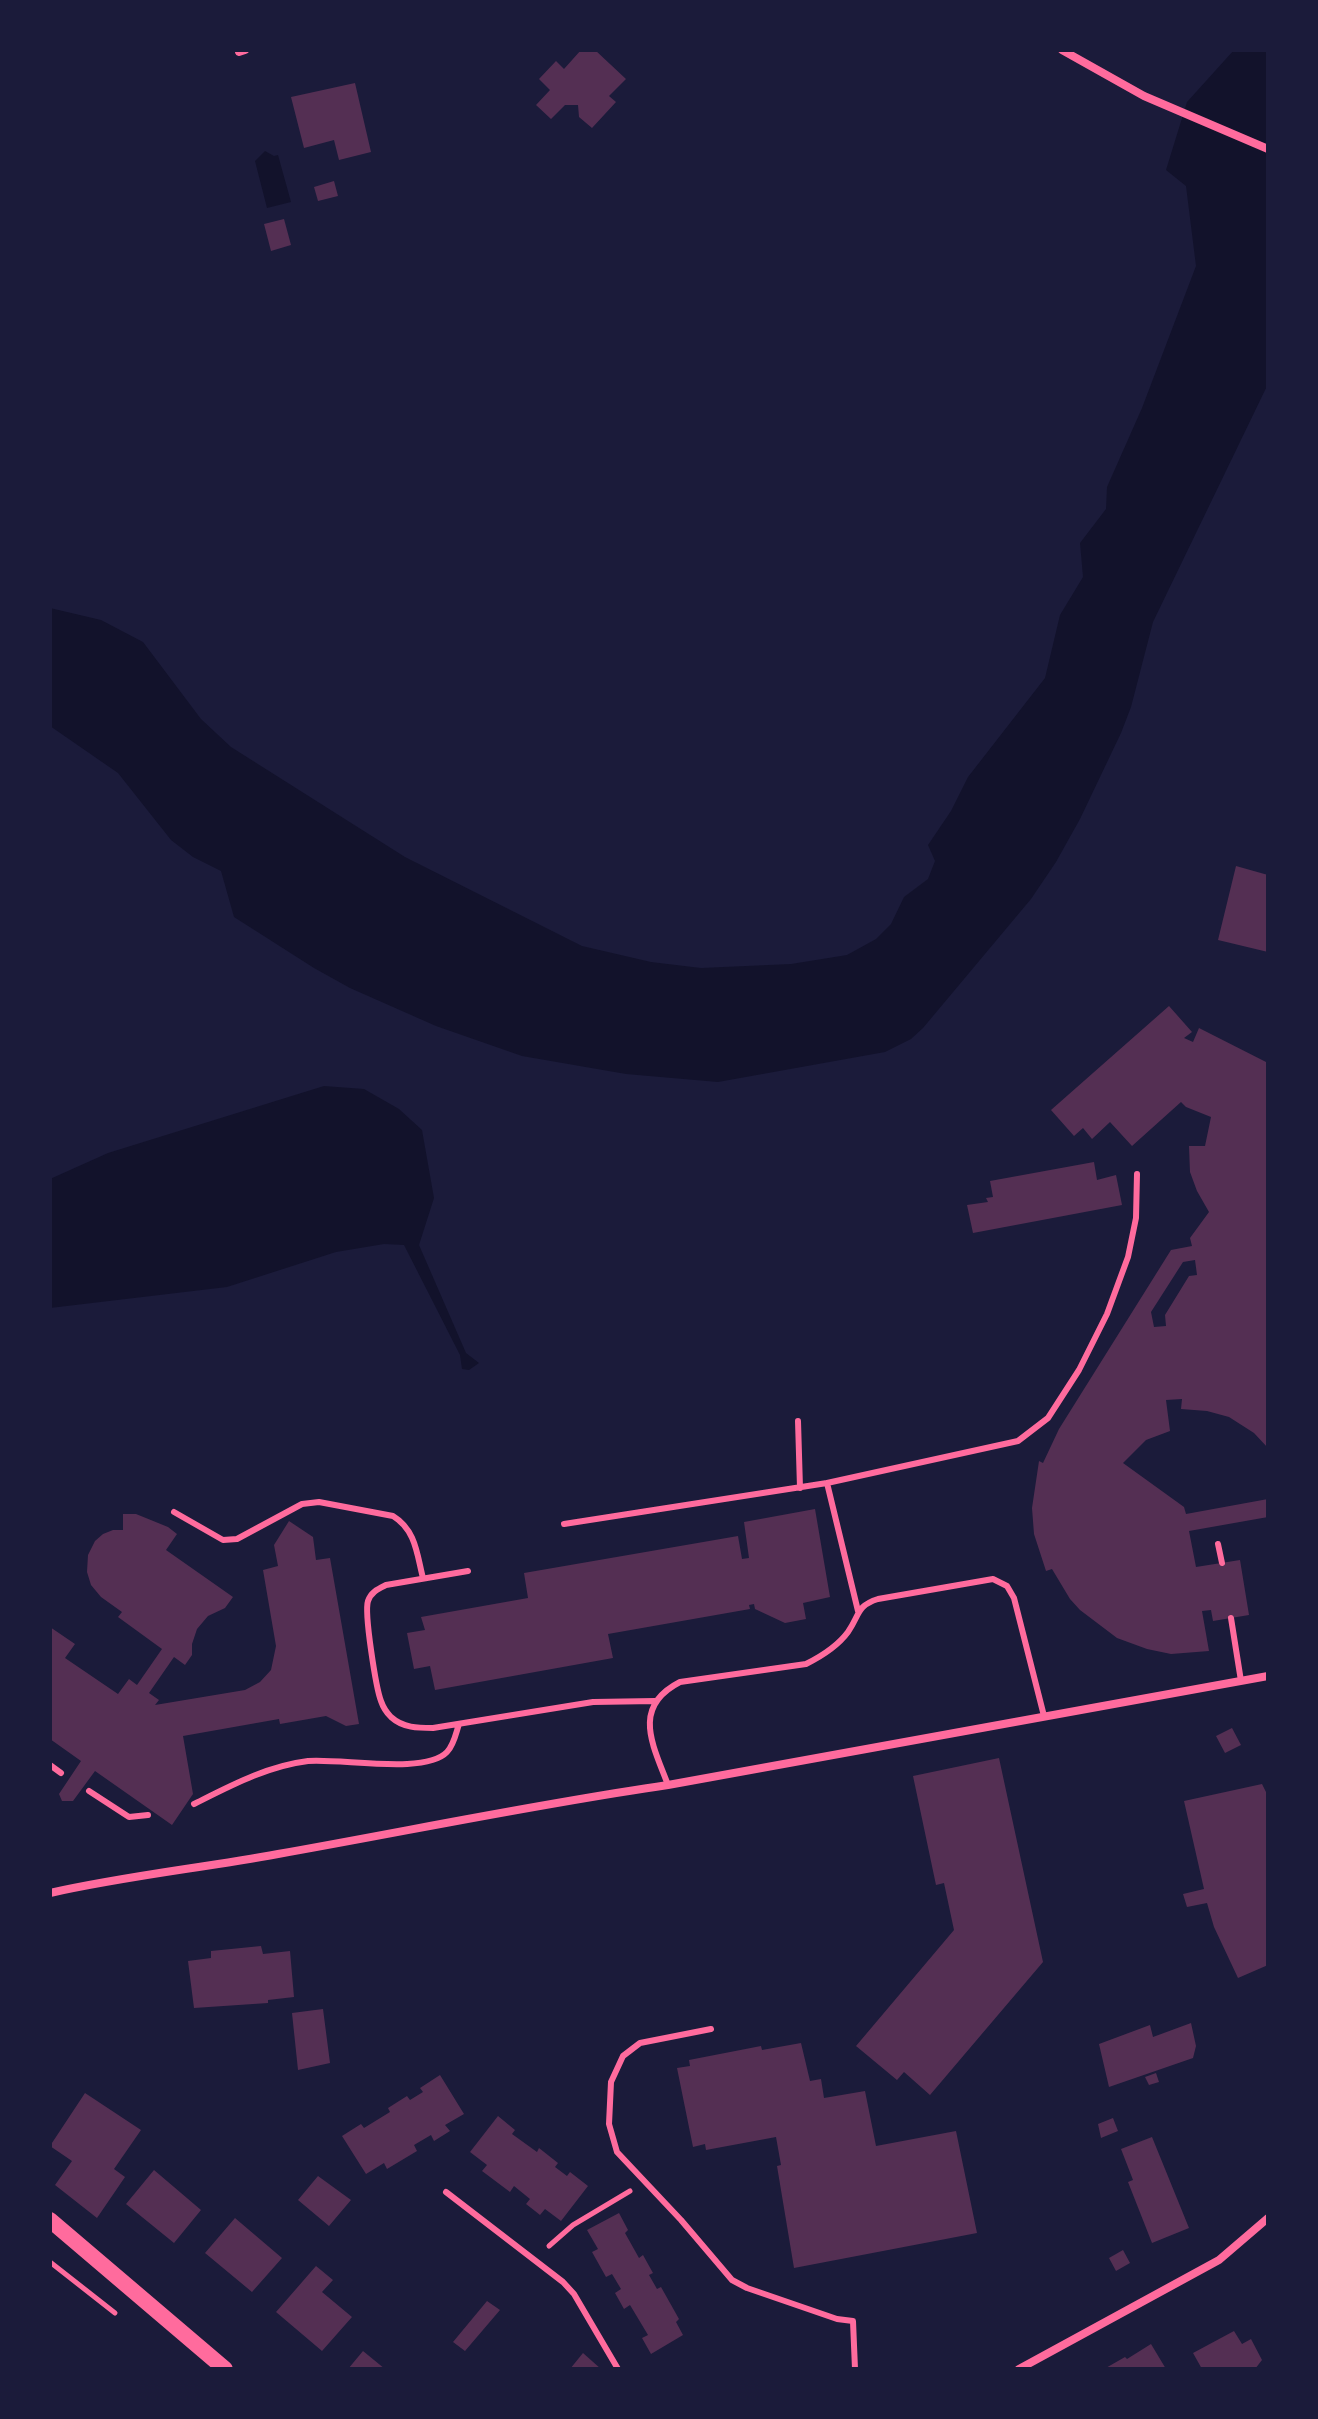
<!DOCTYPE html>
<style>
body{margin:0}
#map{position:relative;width:1318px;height:2419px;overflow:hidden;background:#1b1b3a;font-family:"Work Sans",sans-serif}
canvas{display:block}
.frame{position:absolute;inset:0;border:52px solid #1b1b3a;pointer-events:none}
</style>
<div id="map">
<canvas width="1318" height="2419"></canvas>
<div class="frame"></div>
</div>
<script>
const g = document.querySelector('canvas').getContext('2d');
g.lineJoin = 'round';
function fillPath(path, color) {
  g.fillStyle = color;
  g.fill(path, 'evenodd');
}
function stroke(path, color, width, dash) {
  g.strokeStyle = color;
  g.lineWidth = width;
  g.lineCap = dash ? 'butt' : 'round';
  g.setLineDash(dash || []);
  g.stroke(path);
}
fillPath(new Path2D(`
 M 1234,50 L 1268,50 L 1268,384 L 1153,622 L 1131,707 L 1121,733 L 1080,819 L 1056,862 L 1031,899 L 923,1028 L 911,1039 L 885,1052 L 718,1082 L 626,1074 L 522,1056 L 436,1026 L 350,988 L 314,968 L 234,917 L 221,871 L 193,857 L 171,840 L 118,773 L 50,726 L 50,608 L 101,620 L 143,642 L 201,719 L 231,747 L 405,857 L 582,946 L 651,962 L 701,968 L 791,964 L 847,955 L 876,939 L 891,924 L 904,897 L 928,879 L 935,861 L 928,845 L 951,811 L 968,777 L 1045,678 L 1060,615 L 1083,577 L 1080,543 L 1106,509 L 1107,487 L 1142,408 L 1196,266 L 1186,186 L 1166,170 L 1187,102 Z
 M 265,151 L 274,156 L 278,155 L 291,202 L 267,208 L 255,161 Z
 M 324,1086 L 364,1089 L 399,1109 L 422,1130 L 434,1198 L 419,1245 L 466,1353 L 479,1363 L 469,1370 L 462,1369 L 460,1355 L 404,1245 L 384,1244 L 336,1252 L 227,1287 L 50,1308 L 50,1179 L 108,1153 Z`), '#12122b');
fillPath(new Path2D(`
 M 581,50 L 595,50 L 626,79 L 609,96 L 616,102 L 592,128 L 579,117 L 578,105 L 565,105 L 551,119 L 536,105 L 550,90 L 539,79 L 556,61 L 564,69 Z
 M 355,83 L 371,152 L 339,160 L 334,140 L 304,148 L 291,97 Z
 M 334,181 L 338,196 L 318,201 L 314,187 Z
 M 284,219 L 291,245 L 271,251 L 264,224 Z
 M 1236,866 L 1268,875 L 1268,952 L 1218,940 Z
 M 1169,1006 L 1192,1032 L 1184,1038 L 1193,1042 L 1199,1028 L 1268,1063 L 1268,1448 L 1254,1433 L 1229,1417 L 1207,1411 L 1181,1409 L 1182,1399 L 1166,1400 L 1170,1431 L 1146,1440 L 1123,1463 L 1184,1507 L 1186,1514 L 1268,1499 L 1268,1517 L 1189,1531 L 1196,1567 L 1240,1560 L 1249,1615 L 1213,1621 L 1211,1610 L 1202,1611 L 1209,1651 L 1171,1654 L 1147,1649 L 1117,1638 L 1080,1610 L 1070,1599 L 1052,1569 L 1046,1571 L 1034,1534 L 1032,1508 L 1039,1461 L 1043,1463 L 1059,1429 L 1171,1250 L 1192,1246 L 1190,1238 L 1209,1212 L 1197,1191 L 1190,1172 L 1189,1146 L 1205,1146 L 1211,1117 L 1186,1107 L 1181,1102 L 1132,1146 L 1110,1122 L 1092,1139 L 1083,1128 L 1074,1136 L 1051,1110 ZM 1195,1260 L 1197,1275 L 1189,1276 L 1165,1315 L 1166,1326 L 1154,1327 L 1151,1312 L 1183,1262 Z
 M 1094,1162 L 1097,1180 L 1116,1175 L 1122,1205 L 973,1233 L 967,1205 L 988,1202 L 986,1198 L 993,1197 L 990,1181 Z
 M 815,1509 L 830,1597 L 803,1603 L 806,1619 L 785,1623 L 755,1609 L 754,1604 L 749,1605 L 750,1609 L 608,1634 L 613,1658 L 435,1690 L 430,1666 L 414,1669 L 407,1633 L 425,1630 L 421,1617 L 528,1598 L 524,1573 L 738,1536 L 742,1559 L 749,1558 L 744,1522 Z
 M 123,1514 L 136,1514 L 168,1527 L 177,1534 L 166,1550 L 233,1597 L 225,1608 L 208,1616 L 197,1629 L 192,1644 L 192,1655 L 185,1665 L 174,1657 L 149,1693 L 159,1700 L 155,1705 L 245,1690 L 260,1682 L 271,1670 L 276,1646 L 263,1570 L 278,1566 L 274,1545 L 289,1521 L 313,1537 L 316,1560 L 330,1558 L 359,1724 L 346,1726 L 326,1716 L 280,1724 L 279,1719 L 183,1736 L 193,1794 L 172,1825 L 95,1771 L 73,1801 L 62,1801 L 59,1794 L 81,1761 L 50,1739 L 50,1627 L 75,1644 L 65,1658 L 118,1694 L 129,1679 L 137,1685 L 162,1649 L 118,1617 L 122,1612 L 101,1597 L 91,1585 L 87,1572 L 88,1555 L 95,1541 L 103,1534 L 113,1530 L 123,1530 Z
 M 1232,1728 L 1241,1745 L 1225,1753 L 1216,1736 Z
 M 999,1758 L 1043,1962 L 930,2095 L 904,2072 L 897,2080 L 856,2046 L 954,1930 L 944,1883 L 936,1885 L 913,1776 Z
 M 1262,1784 L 1268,1796 L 1268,1965 L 1238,1978 L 1214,1927 L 1207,1903 L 1187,1907 L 1183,1894 L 1204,1889 L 1184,1801 Z
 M 261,1946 L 263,1954 L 290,1951 L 294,1997 L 268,2000 L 268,2003 L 194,2008 L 188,1961 L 211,1958 L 211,1951 Z
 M 323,2009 L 330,2063 L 298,2070 L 292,2013 Z
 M 1191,2023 L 1196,2046 L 1193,2058 L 1109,2087 L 1099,2044 L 1150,2025 L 1153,2037 Z
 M 801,2043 L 810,2081 L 821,2079 L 824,2098 L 865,2091 L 876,2146 L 956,2131 L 977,2233 L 794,2268 L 777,2166 L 781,2165 L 776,2137 L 706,2150 L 705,2144 L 693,2147 L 677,2068 L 690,2066 L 689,2060 L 761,2046 L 762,2050 Z
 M 1156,2073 L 1159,2082 L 1149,2085 L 1145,2077 Z
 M 440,2075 L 464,2114 L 445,2125 L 450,2131 L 434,2141 L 431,2135 L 414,2145 L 417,2151 L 387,2169 L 384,2163 L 366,2174 L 342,2136 L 361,2124 L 364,2128 L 390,2112 L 388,2108 L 407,2096 L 410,2100 L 423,2092 L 420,2088 Z
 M 85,2093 L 141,2130 L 114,2169 L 125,2177 L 97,2218 L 55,2185 L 72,2161 L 50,2146 Z
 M 498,2116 L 515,2130 L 512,2134 L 537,2152 L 539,2148 L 558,2163 L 555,2167 L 567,2176 L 570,2172 L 588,2186 L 561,2221 L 545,2209 L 540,2215 L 535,2211 L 526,2204 L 530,2199 L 514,2186 L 510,2192 L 482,2171 L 487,2165 L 470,2152 Z
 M 1113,2118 L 1118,2131 L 1101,2138 L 1098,2124 Z
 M 1152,2137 L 1189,2228 L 1152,2243 L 1128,2182 L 1133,2180 L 1121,2149 Z
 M 154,2170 L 201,2210 L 174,2243 L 126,2204 Z
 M 318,2176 L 351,2200 L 329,2226 L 298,2200 Z
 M 619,2213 L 628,2230 L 625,2233 L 639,2258 L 643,2255 L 653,2273 L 649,2275 L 657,2289 L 661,2287 L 679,2319 L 676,2322 L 683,2335 L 651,2354 L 642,2338 L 648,2335 L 630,2305 L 624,2309 L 615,2293 L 621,2289 L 612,2274 L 606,2277 L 592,2252 L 598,2249 L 587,2230 Z
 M 235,2218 L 282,2258 L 252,2292 L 205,2253 Z
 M 1123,2250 L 1130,2263 L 1116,2271 L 1109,2258 Z
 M 316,2266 L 333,2280 L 322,2292 L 352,2317 L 322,2351 L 276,2312 Z
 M 487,2301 L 500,2310 L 465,2351 L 453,2342 Z
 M 1234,2331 L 1242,2344 L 1251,2339 L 1262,2360 L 1255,2369 L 1202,2369 L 1193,2353 Z
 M 1151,2344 L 1166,2369 L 1104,2369 L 1125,2357 L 1127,2359 Z
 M 363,2351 L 385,2369 L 348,2369 Z
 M 583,2353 L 601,2369 L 570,2369 Z`), '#542f53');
stroke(new Path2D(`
 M 549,2246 L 573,2225 L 630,2191
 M 50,2262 L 115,2313`), '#ff6b9d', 5);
stroke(new Path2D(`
 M 798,1421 L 800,1488
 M 827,1483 L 1018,1441 L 1048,1418 L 1079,1370 L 1107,1314 L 1128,1257 L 1136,1218 L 1137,1174
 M 174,1512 L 223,1540 L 237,1539 L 302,1504 L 319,1502 L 393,1516 C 416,1530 417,1555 423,1578
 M 564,1524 L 827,1483 L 858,1611
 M 1218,1544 L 1222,1563
 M 468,1571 L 386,1585 C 378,1589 371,1592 368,1601 C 364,1613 376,1688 381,1701 C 383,1707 387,1713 391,1717 C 403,1728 418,1728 433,1728 L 593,1702 L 655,1701
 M 1231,1618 L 1241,1681
 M 50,1765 L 61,1773
 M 668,1785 C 653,1745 631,1707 680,1682 L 806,1664 C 822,1656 837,1647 848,1632 C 860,1615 856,1606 878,1599 L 993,1579 L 1007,1586 L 1014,1598 L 1044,1716
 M 89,1791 L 129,1817 L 148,1815
 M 194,1804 C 230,1786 267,1766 308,1761 C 341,1758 425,1775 447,1752 C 454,1745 456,1733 459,1724
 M 711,2029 L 640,2043 L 623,2056 L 611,2082 L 609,2124 L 617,2152 L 681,2220 L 732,2280 L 747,2288 L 837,2319 L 853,2321 L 855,2369
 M 446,2192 L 563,2282 L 574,2294 L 618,2369`), '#ff6b9d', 6);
stroke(new Path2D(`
 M 1062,50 L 1144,96 L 1268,149
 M 239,52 L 245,50
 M 50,1893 C 125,1876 202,1868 278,1854 C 408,1831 537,1804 668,1785 L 1268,1676
 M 1019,2369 L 1219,2260 L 1268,2218`), '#ff6b9d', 8);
stroke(new Path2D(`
 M 50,2220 L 225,2369`), '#ff6b9d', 16);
</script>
